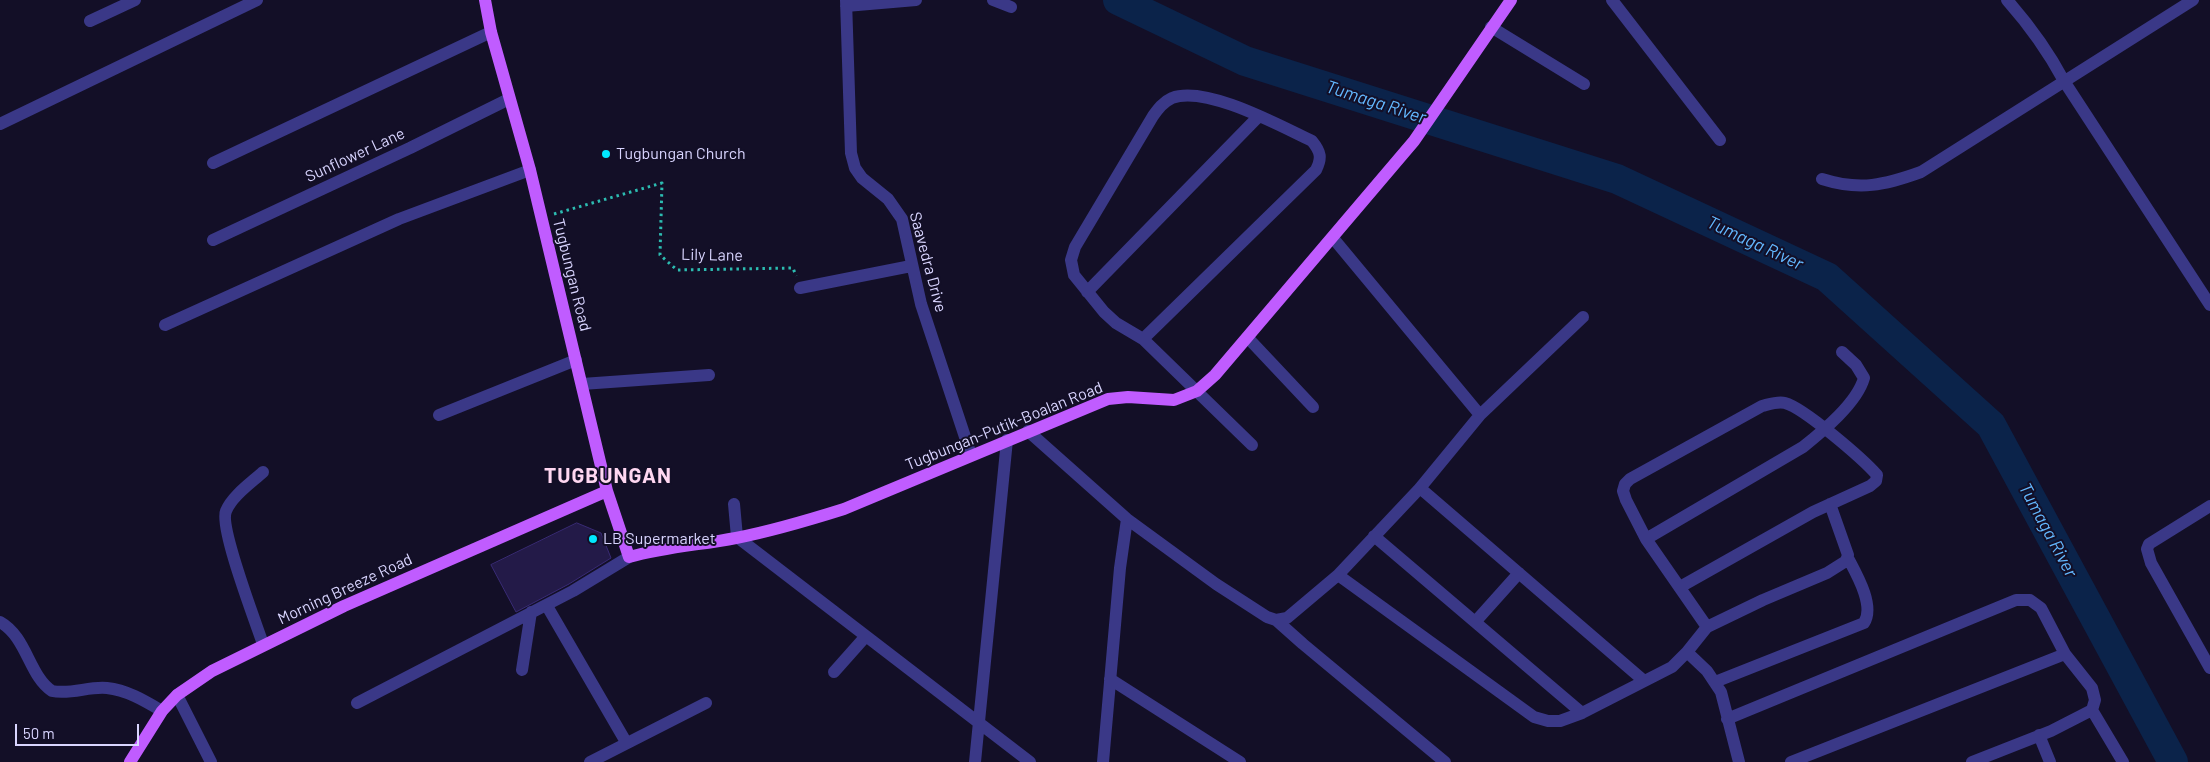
<!DOCTYPE html>
<style>
body{margin:0}
#map{position:relative;width:2210px;height:762px;overflow:hidden;background:#130f27;font-family:Barlow,sans-serif}
canvas{display:block}
.scale{position:absolute;left:15px;top:724px;width:124px;height:22px;box-sizing:border-box;border:2px solid #d9d5ff;border-top:0;padding-left:6px;font-size:15px;line-height:18px;white-space:nowrap;color:#d9d5ff;-webkit-text-stroke:4px #130f27;paint-order:stroke}
</style>
<div id="map">
<canvas width="2210" height="762"></canvas>
<div class="scale">50 m</div>
</div>
<script>
const g = document.querySelector('canvas').getContext('2d');
g.lineJoin = 'round';
function stroke(path, color, width, dash) {
  g.strokeStyle = color;
  g.lineWidth = width;
  g.lineCap = dash ? 'butt' : 'round';
  g.setLineDash(dash || []);
  g.stroke(path);
}
function fillPath(path, color) {
  g.fillStyle = color;
  g.fill(path, 'evenodd');
}
function drawText(font, color, halo, rows, align = 'center') {
  g.font = font + ' Barlow,sans-serif';
  g.lineWidth = 4;
  g.setLineDash([]);
  g.textBaseline = 'middle';
  g.strokeStyle = halo;
  g.fillStyle = color;
  for (const [text, x, y, turn = 0] of rows) {
    g.save();
    g.translate(x, y);
    g.rotate((+turn || 0) * Math.PI / 180);
    g.textAlign = isNaN(turn) ? turn : align;
    if (halo) g.strokeText(text, 0, 0);
    g.fillText(text, 0, 0);
    g.restore();
  }
}
stroke(new Path2D(`
 M 1118,0 L 1245,61 L 1617,179 L 1827,277 L 1991,425 L 2173,762`), '#0b234a', 30);
const building = new Path2D(`
 M 577,523 L 601,533 L 611,558 L 569,584 L 516,612 L 491,565 Z`);
fillPath(building, '#231a48');
stroke(building, '#392b75', 1);
stroke(new Path2D(`
 M 554,214 L 662,183 L 660,255 L 677,270 L 793,268 L 796,276`), '#2cbcb1', 3, [2.5, 4]);
stroke(new Path2D(`
 M 846,0 L 851,153 L 855,168 L 862,178 L 888,199 L 902,219 L 921,304 L 971,455
 M 993,0 L 1011,7
 M 1612,0 L 1720,140
 M 2007,0 C 2030,26 2048,51 2064,81 L 2210,305
 M 846,6 L 916,0
 M 90,21 L 135,0
 M 1491,27 L 1584,84
 M 0,124 L 257,0
 M 213,163 L 491,32
 M 1822,179 C 1860,191 1885,185 1921,172 L 2193,0
 M 1333,238 L 1480,415 L 1583,317
 M 213,240 L 410,148 L 509,99
 M 800,288 L 911,266
 M 1087,292 L 1258,117
 M 165,325 L 399,219 L 530,170
 M 1248,338 L 1313,407
 M 1143,339 L 1316,170 C 1322,158 1321,152 1312,141 C 1280,126 1206,85 1172,98 C 1163,102 1158,109 1153,116 L 1075,247 L 1071,260 L 1074,275 L 1104,312 L 1116,323 L 1143,339 L 1252,445
 M 582,384 L 709,375
 M 439,415 L 576,360
 M 1028,431 L 1127,519 L 1216,584 L 1267,617 L 1276,620 L 1287,618 L 1338,575 L 1420,488 L 1480,415
 M 263,472 C 251,483 232,496 226,511 C 219,527 256,623 263,644
 M 1420,488 L 1643,680
 M 734,504 L 737,537 L 1030,762
 M 2210,506 L 2149,544 L 2147,549 L 2151,563 L 2210,668
 M 1374,536 L 1582,713
 M 1646,539 L 1803,447 C 1823,431 1857,403 1864,378 L 1856,365 L 1842,352
 M 1338,575 L 1534,717 L 1548,721 L 1560,721 L 1582,713 L 1672,667 L 1687,652 L 1707,671 L 1721,692 L 1739,762
 M 1680,587 L 1813,512 L 1870,486 L 1876,481 L 1877,475 C 1863,459 1804,408 1785,403 C 1778,401 1770,404 1762,406 L 1630,479 L 1625,484 L 1623,491 L 1626,500 L 1646,539 L 1707,627 L 1687,652
 M 547,606 L 626,742
 M 1276,620 L 1303,644 L 1445,762
 M 1476,621 L 1519,573
 M 0,622 C 27,637 29,676 52,691 C 71,695 89,686 107,688 C 127,690 145,701 162,711
 M 1707,627 L 1763,600 L 1827,573 L 1846,561 L 1848,555 L 1830,504
 M 522,670 L 531,612
 M 834,672 L 866,636
 M 1110,679 L 1240,762
 M 1715,682 L 1864,623 C 1875,606 1857,575 1848,558
 M 177,695 L 211,762
 M 357,703 L 573,591 L 629,557
 M 2092,710 L 2123,762
 M 1727,719 L 1977,616 L 2016,600 L 2030,600 L 2041,608 L 2065,654 L 2092,688 L 2095,700 L 2092,710 L 2051,731 L 1972,762
 M 2039,735 L 2050,762
 M 590,762 L 706,703
 M 975,762 L 1007,440
 M 1103,762 L 1120,568 L 1127,519
 M 1791,762 L 2065,654`), '#3a3887', 12);
stroke(new Path2D(`
 M 485,0 L 491,32 L 530,170 L 607,491 L 629,557 C 666,547 699,545 736,538 C 772,531 809,520 844,509 L 1108,399 L 1128,397 L 1174,400 L 1197,391 L 1215,375 L 1414,141 L 1511,0
 M 130,762 L 162,711 L 177,695 L 212,671 L 344,606 L 607,491`), '#c05cff', 12);
for (const [x, y, r, color] of [
 [606,154,5,"#01e8ff"],
 [593,539,5,"#01e8ff"]
]) {
  const dot = new Path2D();
  dot.arc(x, y, r, 0, 2 * Math.PI);
  g.fillStyle = color;
  g.fill(dot);
  stroke(dot, '#130f27', 2);
}
drawText('16px', '#d9d5ff', '#130f27', [
 ["Tugbungan Church",616,154],
 ["LB Supermarket",603,539]
], 'left');
drawText('16px', '#d9d5ff', '#130f27', [
 ["Sunflower Lane",355,155,-25],
 ["Lily Lane",712,255,1],
 ["Saavedra Drive",928,262,75],
 ["Tugbungan Road",572,275,76],
 ["Tugbungan-Putik-Boalan Road",1004,426,-22],
 ["Morning Breeze Road",345,589,-25]
]);
drawText('italic 18px', '#63b8ff', '#130f27', [
 ["Tumaga River",1376,102,18],
 ["Tumaga River",1755,243,25],
 ["Tumaga River",2048,530,62]
]);
g.letterSpacing = '1px';
drawText('bold 21px', '#ffd7f1', '#130f27', [
 ["TUGBUNGAN",608,476]
]);
g.letterSpacing = '0px';
</script>
